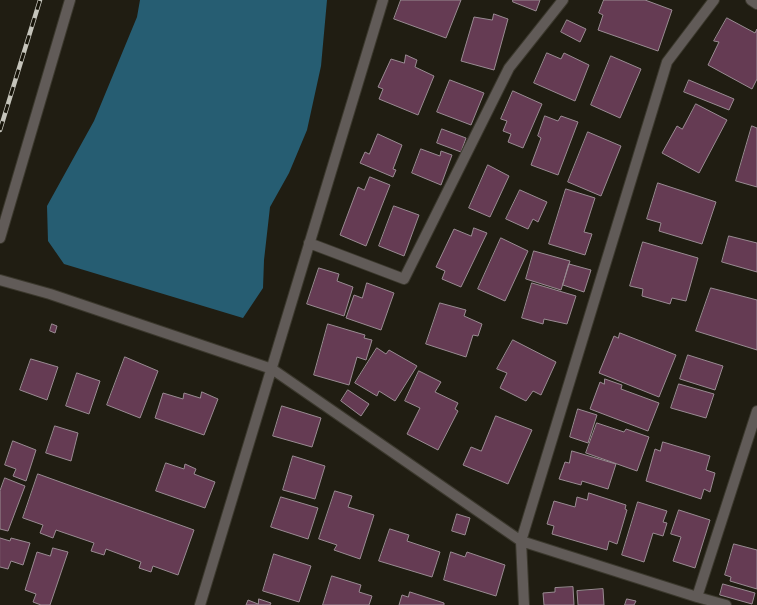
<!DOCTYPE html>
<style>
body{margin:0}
canvas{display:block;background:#201d12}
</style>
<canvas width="757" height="605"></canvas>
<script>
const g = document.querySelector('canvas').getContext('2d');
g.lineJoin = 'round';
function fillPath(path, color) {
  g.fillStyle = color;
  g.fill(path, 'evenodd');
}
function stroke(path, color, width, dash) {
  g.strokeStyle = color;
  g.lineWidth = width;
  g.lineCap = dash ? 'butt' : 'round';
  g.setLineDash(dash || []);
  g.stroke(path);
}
fillPath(new Path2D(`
 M 140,0 L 327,0 L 321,66 L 307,130 L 289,173 L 270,207 L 264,260 L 263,288 L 243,318 L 64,264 L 48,241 L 47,206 L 94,121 L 137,17 Z`), '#265d72');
const building = new Path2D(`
 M 401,0 L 461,0 L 446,38 L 394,19 Z
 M 513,0 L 540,0 L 536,11 L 513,2 Z
 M 604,0 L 645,0 L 672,10 L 658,51 L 598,30 L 603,15 L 599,13 Z
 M 494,14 L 508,19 L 494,70 L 461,61 L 474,17 L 492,20 Z
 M 727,18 L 755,33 L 757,29 L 757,79 L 752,89 L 708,65 L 719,42 L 714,41 Z
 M 567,20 L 586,29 L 580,42 L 561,32 Z
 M 547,53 L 561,59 L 564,53 L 589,65 L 575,101 L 534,83 Z
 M 406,55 L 417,60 L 415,67 L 434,76 L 418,115 L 379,99 L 383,89 L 378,87 L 391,59 L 404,63 Z
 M 611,56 L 641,69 L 620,118 L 591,105 Z
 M 450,80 L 484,93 L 471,125 L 437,112 Z
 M 689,80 L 734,99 L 729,110 L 684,92 Z
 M 513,91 L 542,104 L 523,148 L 508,142 L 511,134 L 503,131 L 507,121 L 501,119 Z
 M 696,104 L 727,120 L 699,173 L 662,153 L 677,126 L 682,129 Z
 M 545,116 L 558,121 L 561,116 L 578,122 L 558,175 L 531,165 L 541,138 L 538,136 Z
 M 752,126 L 757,128 L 757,187 L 736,181 Z
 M 442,129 L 466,138 L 461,152 L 437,143 Z
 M 588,132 L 621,146 L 601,196 L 568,182 Z
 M 378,134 L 402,145 L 393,169 L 396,170 L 393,177 L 360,163 L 365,152 L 369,154 Z
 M 421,149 L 440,156 L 441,151 L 452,155 L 441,185 L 412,173 Z
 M 488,165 L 509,176 L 490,217 L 469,208 Z
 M 370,177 L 390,185 L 366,246 L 340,235 L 358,187 L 364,190 Z
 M 658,183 L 716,202 L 702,244 L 659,231 L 661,223 L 647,219 Z
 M 566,189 L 595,198 L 584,232 L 592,234 L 585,255 L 549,244 Z
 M 520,190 L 547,202 L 538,222 L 533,219 L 528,229 L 506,219 Z
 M 394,206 L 419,215 L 404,256 L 379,246 Z
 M 474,228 L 487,233 L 461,287 L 442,279 L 445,271 L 436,267 L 454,229 L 471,236 Z
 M 729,236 L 757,243 L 757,272 L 722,262 Z
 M 501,238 L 528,251 L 505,301 L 478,289 Z
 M 643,242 L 698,258 L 686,301 L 672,298 L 670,304 L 642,296 L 643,289 L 630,286 Z
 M 534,251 L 570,261 L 561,290 L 526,279 Z
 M 569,264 L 591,270 L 584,292 L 563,285 Z
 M 319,268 L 339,274 L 337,281 L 353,287 L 344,316 L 307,304 Z
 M 367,283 L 394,293 L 381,330 L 346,318 L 354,295 L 362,298 Z
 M 532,283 L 576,296 L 567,324 L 544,319 L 543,324 L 522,318 Z
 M 711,288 L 757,300 L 757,350 L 696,331 Z
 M 440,303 L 466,310 L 464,316 L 482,324 L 478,336 L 473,335 L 466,357 L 426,344 Z
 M 52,324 L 57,326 L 55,333 L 50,331 Z
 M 328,324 L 365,335 L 364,338 L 372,340 L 366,360 L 357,357 L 349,385 L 314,375 Z
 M 620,333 L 676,355 L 659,397 L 599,373 L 614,336 L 618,338 Z
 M 513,340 L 556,362 L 541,395 L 533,391 L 526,401 L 500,388 L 507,373 L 497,369 Z
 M 377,348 L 386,354 L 389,350 L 417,366 L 395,401 L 379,391 L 377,396 L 355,383 Z
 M 688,355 L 723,366 L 715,390 L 680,379 Z
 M 125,357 L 158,371 L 140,418 L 107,405 Z
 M 31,359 L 58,367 L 47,400 L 20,390 Z
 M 419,371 L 441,382 L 435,392 L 458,403 L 455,409 L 458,411 L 438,450 L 407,434 L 420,408 L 405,401 Z
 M 77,373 L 100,381 L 89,414 L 66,406 Z
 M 605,379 L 622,385 L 621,389 L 659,403 L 648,431 L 590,409 L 600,382 L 604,384 Z
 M 679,384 L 714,394 L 706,418 L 671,408 Z
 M 348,390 L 369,404 L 361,416 L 341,401 Z
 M 202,392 L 218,399 L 204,435 L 155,418 L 163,393 L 183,399 L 184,393 L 200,398 Z
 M 282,406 L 321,418 L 312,447 L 273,436 Z
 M 578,409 L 597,415 L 588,443 L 570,437 Z
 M 496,416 L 532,430 L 508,484 L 463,465 L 471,447 L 481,451 Z
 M 597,423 L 624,432 L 626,429 L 649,437 L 637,471 L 586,453 Z
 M 55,426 L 78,433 L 71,461 L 46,453 Z
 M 13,441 L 36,450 L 26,481 L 13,476 L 16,469 L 5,465 Z
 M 663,442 L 710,456 L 706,470 L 715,473 L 710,492 L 704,489 L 701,499 L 646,481 L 655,449 L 660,451 Z
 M 572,451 L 616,464 L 608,489 L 582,481 L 581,485 L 559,479 L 565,462 L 569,463 Z
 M 293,456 L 325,466 L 315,499 L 283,490 Z
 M 166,463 L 184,469 L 185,464 L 196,469 L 194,474 L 215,482 L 205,508 L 156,491 Z
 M 38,474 L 194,530 L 178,575 L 153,566 L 151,572 L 139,568 L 141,562 L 106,549 L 104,555 L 91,551 L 94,543 L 56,530 L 53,538 L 40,533 L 43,525 L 23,518 Z
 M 5,478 L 25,486 L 8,531 L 0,529 L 0,491 Z
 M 335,491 L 352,496 L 348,507 L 374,515 L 360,559 L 334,550 L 337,545 L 319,539 Z
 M 589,493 L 626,505 L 625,509 L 627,510 L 617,544 L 609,541 L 607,550 L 552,534 L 554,526 L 547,524 L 554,501 L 575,507 L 577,497 L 587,500 Z
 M 281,497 L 318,508 L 308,539 L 271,527 Z
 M 638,502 L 667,511 L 663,522 L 667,523 L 663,536 L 653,533 L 644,562 L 622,555 Z
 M 679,510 L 710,520 L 695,568 L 673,561 L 681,537 L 671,534 Z
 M 457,514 L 470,518 L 465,535 L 452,531 Z
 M 390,529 L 409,535 L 407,541 L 440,552 L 432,577 L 379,561 Z
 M 0,538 L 10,541 L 11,538 L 30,543 L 23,565 L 11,561 L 8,569 L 0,567 Z
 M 734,544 L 757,550 L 757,589 L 730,581 L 731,577 L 725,575 Z
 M 53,548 L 68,552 L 50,605 L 41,605 L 33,602 L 36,594 L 25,590 L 37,552 L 50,556 Z
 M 451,552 L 465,557 L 467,552 L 505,565 L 496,596 L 444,580 Z
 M 274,554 L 311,566 L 299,602 L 263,591 Z
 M 332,576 L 361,585 L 359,592 L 372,596 L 369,605 L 323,605 Z
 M 723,584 L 755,593 L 752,604 L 720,595 Z
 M 573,587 L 574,605 L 544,605 L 543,593 L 555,592 L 555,588 Z
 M 603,589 L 604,605 L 578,605 L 577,591 Z
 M 410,592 L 444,603 L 444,605 L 399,605 L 402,595 L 408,597 Z
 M 259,599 L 271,603 L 270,605 L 246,605 L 248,600 L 258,604 Z
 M 627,599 L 636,601 L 634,605 L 625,605 Z`);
fillPath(building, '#653b53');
stroke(building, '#998b92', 1);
const minor = new Path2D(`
 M 751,0 L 757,4
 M 0,238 L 70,0
 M 309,243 L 404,279 L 509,68 L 563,0
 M 0,280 L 50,294 L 272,369 L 521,541 L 697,597 L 726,605
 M 697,597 L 757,411
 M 200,605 L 383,0
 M 524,605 L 521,541 L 667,62 L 714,0`);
stroke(minor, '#3b382d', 12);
stroke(minor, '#615b58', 10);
const rail = new Path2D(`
 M 0,130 L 40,0`);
stroke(rail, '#c5c4bb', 4.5);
stroke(rail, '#171409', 3, [9]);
</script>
